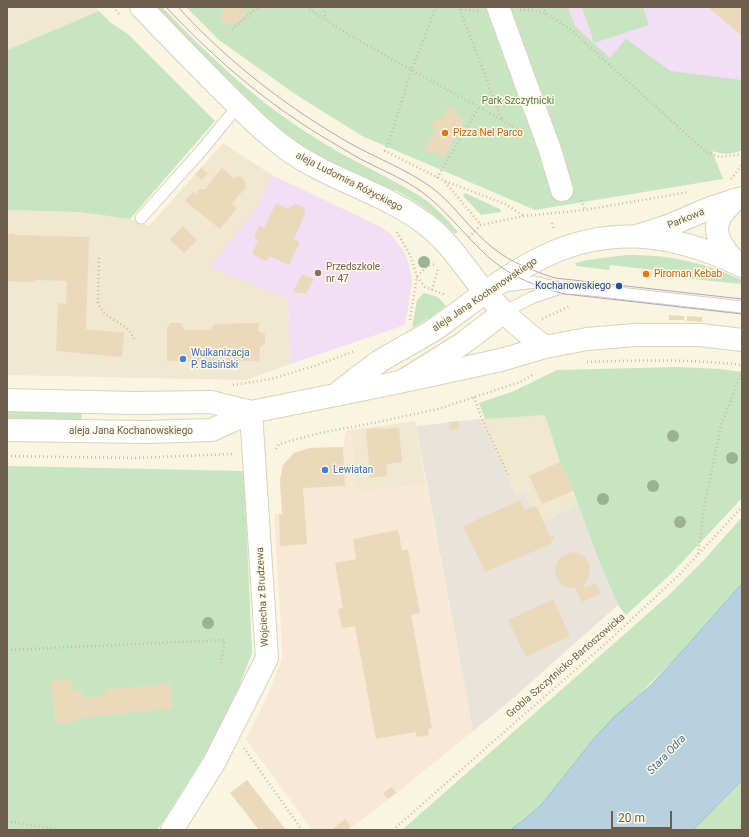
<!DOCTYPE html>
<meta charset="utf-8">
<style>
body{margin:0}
#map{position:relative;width:749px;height:837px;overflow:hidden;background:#f9f5e1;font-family:Roboto,sans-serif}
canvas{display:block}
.frame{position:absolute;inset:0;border:8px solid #6d5f4b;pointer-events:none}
.scale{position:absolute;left:611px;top:811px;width:61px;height:18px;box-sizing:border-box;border:2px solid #6d5f4b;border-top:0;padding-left:5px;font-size:12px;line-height:14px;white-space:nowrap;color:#6d5f4b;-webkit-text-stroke:3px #fdf9e6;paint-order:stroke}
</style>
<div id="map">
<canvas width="749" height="837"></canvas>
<div class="frame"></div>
<div class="scale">20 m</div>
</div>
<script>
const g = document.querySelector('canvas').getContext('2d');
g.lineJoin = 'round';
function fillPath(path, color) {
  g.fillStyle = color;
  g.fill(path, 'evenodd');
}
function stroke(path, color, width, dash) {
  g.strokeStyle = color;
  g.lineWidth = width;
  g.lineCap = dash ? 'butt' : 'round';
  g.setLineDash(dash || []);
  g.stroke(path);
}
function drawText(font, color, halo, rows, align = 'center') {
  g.font = font + ' Roboto,sans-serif';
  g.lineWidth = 3;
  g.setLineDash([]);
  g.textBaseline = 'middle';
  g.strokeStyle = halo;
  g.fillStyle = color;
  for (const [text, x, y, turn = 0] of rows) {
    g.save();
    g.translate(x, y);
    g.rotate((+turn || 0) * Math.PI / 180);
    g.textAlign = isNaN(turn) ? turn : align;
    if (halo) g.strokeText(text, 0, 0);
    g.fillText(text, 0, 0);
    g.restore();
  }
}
fillPath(new Path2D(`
 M 7,7 L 95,7 L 99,11 L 7,50 Z
 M 223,143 L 272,175 L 257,207 L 211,267 L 288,299 L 290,364 L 246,380 L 7,375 L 7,210 L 79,212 L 130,219 L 149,226 Z
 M 545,415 L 560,462 L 578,505 L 543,521 L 531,507 L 516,497 L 480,419 Z
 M 415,421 L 426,484 L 356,492 L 351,430 Z`), '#f0e8d0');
fillPath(new Path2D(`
 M 351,430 L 356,492 L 426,484 L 473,731 L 393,796 L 348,830 L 312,830 L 246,739 L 267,697 L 282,659 L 282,645 L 274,514 L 282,514 L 280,480 L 283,465 L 294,453 L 309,448 L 343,447 L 346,431 Z`), '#f9e8d5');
fillPath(new Path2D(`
 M 480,419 L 516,496 L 525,493 L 531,507 L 537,507 L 543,521 L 578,505 L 597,556 L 618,605 L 511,700 L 473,731 L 416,426 Z`), '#e8e4dc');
fillPath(new Path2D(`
 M 568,7 L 742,7 L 742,150 L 733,153 L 726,154 L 711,151 L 575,26 Z
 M 272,175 L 381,227 L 390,233 L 405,253 L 409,265 L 412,279 L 411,290 L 405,325 L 290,364 L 288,299 L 210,267 L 257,207 Z`), '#f2def5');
fillPath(new Path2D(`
 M 155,7 L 162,7 C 208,55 257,102 314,137 C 347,159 384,174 418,195 C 433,204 446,218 458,232 L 455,234 C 437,216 418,202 395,190 L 393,192 L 340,167 L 306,149 L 270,121 L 246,99 Z
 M 186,7 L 568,7 L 575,26 L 610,58 L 626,39 L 671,71 L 742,80 L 742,150 C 732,155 722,154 712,151 L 723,179 L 535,210 L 362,136 L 295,94 L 219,40 Z
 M 582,7 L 643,7 L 649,25 L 594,43 Z
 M 99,11 L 111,23 L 128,34 L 215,121 L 130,219 L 79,212 L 7,210 L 7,50 Z
 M 465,193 L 500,209 L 501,212 L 481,215 L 463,196 Z
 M 626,255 C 668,254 704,262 742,280 L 742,284 L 653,275 L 653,270 L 610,265 L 609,270 L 576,266 L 575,263 L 587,260 Z
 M 424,293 L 438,297 L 446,306 L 431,317 L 412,328 L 417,300 Z
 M 677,367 L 720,369 L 742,372 L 742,498 L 671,574 L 626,615 L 618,605 L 597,556 L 573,491 L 560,462 L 545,415 L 485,419 L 479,403 L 514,391 L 557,370 Z
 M 7,411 L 81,413 L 82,421 L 7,420 Z
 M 7,466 L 244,471 L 252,653 L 239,687 L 207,751 L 169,813 L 157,830 L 7,830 Z
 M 742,517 L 742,584 L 677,657 L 592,741 L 543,803 L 524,820 L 510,830 L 402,830 L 669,595 L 703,561 Z
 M 742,780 L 742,830 L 693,830 Z`), '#c8e5c1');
const water = new Path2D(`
 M 742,584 L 742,780 L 693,830 L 510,830 L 524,820 L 543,803 L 592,741 L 613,718 L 651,685 L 677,657 Z`);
fillPath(water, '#b8d1e0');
stroke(water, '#9fbed1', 1);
fillPath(new Path2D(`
 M 222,7 L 241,7 L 247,14 L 235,24 L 232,21 L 227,25 L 219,16 L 224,12 Z
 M 708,7 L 742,7 L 742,36 Z
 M 449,106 L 457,110 L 455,113 L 464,120 L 444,157 L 432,151 L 431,154 L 424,150 L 436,128 L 431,125 L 436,119 L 440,121 Z
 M 201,168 L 208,173 L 202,180 L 195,174 Z
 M 222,168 L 234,178 L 240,176 L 245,181 L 246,187 L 232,204 L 237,208 L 220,229 L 185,201 L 193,192 L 197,195 L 197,191 L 200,189 L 205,189 Z
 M 276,203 L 289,209 L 290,207 L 296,204 L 304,208 L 305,214 L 294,239 L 300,242 L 289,265 L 269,256 L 266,261 L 252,254 L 258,240 L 254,238 L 259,226 L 264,228 Z
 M 183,226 L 197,240 L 184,253 L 170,240 Z
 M 10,233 L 17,235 L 89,237 L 86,329 L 124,333 L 122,357 L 56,351 L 58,303 L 66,304 L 67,281 L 35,280 L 35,282 L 7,281 L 7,236 Z
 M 641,270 L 652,271 L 651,278 L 641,276 Z
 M 302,274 L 314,279 L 306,294 L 293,292 Z
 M 669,315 L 684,316 L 684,320 L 669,320 Z
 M 687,316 L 702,317 L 702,322 L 687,321 Z
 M 171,323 L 181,323 L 184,330 L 210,330 L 215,324 L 259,323 L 258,331 L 265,334 L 265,343 L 260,347 L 259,361 L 167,361 L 167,329 Z
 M 459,421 L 459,429 L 450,430 L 449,422 Z
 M 382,428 L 383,429 L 399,428 L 402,462 L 386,464 L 387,476 L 370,478 L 366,429 Z
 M 343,447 L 345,486 L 303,488 L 307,544 L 280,546 L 279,514 L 282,514 L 280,480 L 283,465 L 294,453 L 309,448 Z
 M 560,462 L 573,491 L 542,504 L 529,476 Z
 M 520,500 L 524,509 L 521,511 L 534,506 L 537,507 L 550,537 L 553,535 L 555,538 L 551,540 L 551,544 L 485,572 L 463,526 Z
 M 398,530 L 402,550 L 408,550 L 420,613 L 411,615 L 432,728 L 428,729 L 429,735 L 417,737 L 416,732 L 376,739 L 355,626 L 342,628 L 338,609 L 343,608 L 335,563 L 356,559 L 353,539 Z
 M 576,552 L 585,557 L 590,566 L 589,577 L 584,584 L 585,588 L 596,583 L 601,593 L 582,602 L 575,588 L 565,587 L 561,584 L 555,574 L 556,565 L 560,558 L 568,553 Z
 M 553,599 L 570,636 L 526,657 L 508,620 Z
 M 70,679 L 72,691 L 81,690 L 83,698 L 106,696 L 105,690 L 170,683 L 173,708 L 75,719 L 75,722 L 55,724 L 51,681 Z
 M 247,780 L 286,830 L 262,830 L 261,828 L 259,830 L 230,793 Z
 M 392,787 L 396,793 L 388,799 L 383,793 Z
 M 345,819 L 351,827 L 347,830 L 331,830 Z`), '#ecd9bb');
const service = new Path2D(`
 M 141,218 L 201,151 L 238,106
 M 505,286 L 534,282 L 560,288 L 583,289 L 742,307
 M 504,312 L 531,298 L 560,288`);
const minor = new Path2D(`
 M 498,7 L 550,150 L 562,190
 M 734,200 C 730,206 723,211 720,217 C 711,235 724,249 735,262
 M 637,236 L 668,226 L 710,208 L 742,198
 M 172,830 L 214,763 L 267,658 L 251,412`);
const tertiary = new Path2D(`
 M 141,7 C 166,33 191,59 217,85 C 239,107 262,131 288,150 C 332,181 386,193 428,226 C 450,243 467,271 485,292 C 503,313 523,331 545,347
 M 406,379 L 462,344 L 504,312`);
const secondary = new Path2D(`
 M 339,392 C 352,382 366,371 380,361 C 399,349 419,340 438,327 C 469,305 499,280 533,262 C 604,223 671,232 742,266
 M 7,400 L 132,403 L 211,402 L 251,412
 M 7,430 L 147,432 L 212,430 L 251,412 L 390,384 L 501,360 L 545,347 L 587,339 L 635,335 L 700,335 L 742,340`);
stroke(service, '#d9d1bc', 13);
stroke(minor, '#d9d1bc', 24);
stroke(tertiary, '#d9d1bc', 24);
stroke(secondary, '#ddd2ba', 24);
stroke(new Path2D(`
 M 113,7 L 120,15
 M 306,7 L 354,38 L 502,120 L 459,7
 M 324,7 L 325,18
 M 436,7 L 412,69 L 391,135 L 385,151 L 445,181 L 505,204 L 524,216
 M 542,7 L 547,14 L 570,29 L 706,152 L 720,157 L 742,154
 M 461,10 L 478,11
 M 520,10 L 531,10 L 547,14
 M 232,29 L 259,7
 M 502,120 L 520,131
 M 437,178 L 479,107
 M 731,179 L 742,165
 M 445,182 L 481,225
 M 581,200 L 585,210
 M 552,223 L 554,229
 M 397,232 L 410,255 L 417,276 L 410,320
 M 469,237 L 481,225 L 524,216 L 585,210 L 688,192
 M 99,258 L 98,302 C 103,321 128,321 134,339
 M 417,276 L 428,266 L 436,264
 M 417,277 L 425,287 L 446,295
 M 432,290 L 438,268
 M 542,319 L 570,306
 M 587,362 C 638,360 691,359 742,365
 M 233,385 L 271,379 L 314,366 L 355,351
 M 474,397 L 482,419 L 509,477
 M 276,449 L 279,444 L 320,433 L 378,422 L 438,409 L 520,382 L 534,374
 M 7,456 L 134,458 L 232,454
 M 698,554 L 704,508 L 721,426 L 742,371
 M 7,650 L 224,640 L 224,649 L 220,663
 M 244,748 L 302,830
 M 7,821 L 60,830
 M 393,830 L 520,718 L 604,645 L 680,574 L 742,507
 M 738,830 L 742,825`), '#d0bd9f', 2.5, [1, 3]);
stroke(service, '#fff', 11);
stroke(minor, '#fff', 22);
stroke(tertiary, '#fff', 22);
stroke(secondary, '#fff', 22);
stroke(new Path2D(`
 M 166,7 C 206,50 252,91 301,123 C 317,134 334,143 350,153 C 373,167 400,176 422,192 C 445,209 462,232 483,252 C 507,275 533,286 565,294 L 742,314
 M 178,7 C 228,62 289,109 353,145 C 379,159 407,170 431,187 C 454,204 470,230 493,248 C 512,263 533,271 555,278 L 742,299`), '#b9a2c0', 1);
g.fillStyle = '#9bb38e';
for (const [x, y] of [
 [424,262],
 [673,436],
 [732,458],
 [653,486],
 [603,499],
 [680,522],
 [208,623]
]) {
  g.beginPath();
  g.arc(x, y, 6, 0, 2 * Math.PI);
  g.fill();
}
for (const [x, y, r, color] of [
 [445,133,4,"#e8710a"],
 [318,273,4,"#8d6e63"],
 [646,274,4,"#e8710a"],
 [619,286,4,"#1a4fb4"],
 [183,359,4,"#3f7fe0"],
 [325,470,4,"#3f7fe0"]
]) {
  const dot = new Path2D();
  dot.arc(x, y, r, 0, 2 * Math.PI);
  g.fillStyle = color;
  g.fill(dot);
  stroke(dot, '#fdf9e6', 1.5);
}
drawText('10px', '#4e7d4a', '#fdf9e6', [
 ["Park Szczytnicki",518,101]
]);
drawText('10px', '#c56008', '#fdf9e6', [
 ["Pizza Nel Parco",453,133],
 ["Piroman Kebab",654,274]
], 'left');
drawText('10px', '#6d5f4b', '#fdf9e6', [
 ["aleja Ludomira Różyckiego",349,182,27],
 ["Parkowa",686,219,-22],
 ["aleja Jana Kochanowskiego",485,295,-34],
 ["aleja Jana Kochanowskiego",131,431],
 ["Wojciecha z Brudzewa",263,597,-93],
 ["Grobla Szczytnicko-Bartoszowicka",566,666,-41]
]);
drawText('10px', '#785e54', '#fdf9e6', [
 ["Przedszkole",326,267],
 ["nr 47",326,279]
], 'left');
drawText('10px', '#164399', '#fdf9e6', [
 ["Kochanowskiego",611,286]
], 'right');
drawText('10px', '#366cbe', '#fdf9e6', [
 ["Wulkanizacja",191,353],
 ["P. Basiński",191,365],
 ["Lewiatan",333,470]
], 'left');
drawText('italic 11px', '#4e748c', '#fdf9e6', [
 ["Stara Odra",667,755,-46]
]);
</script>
